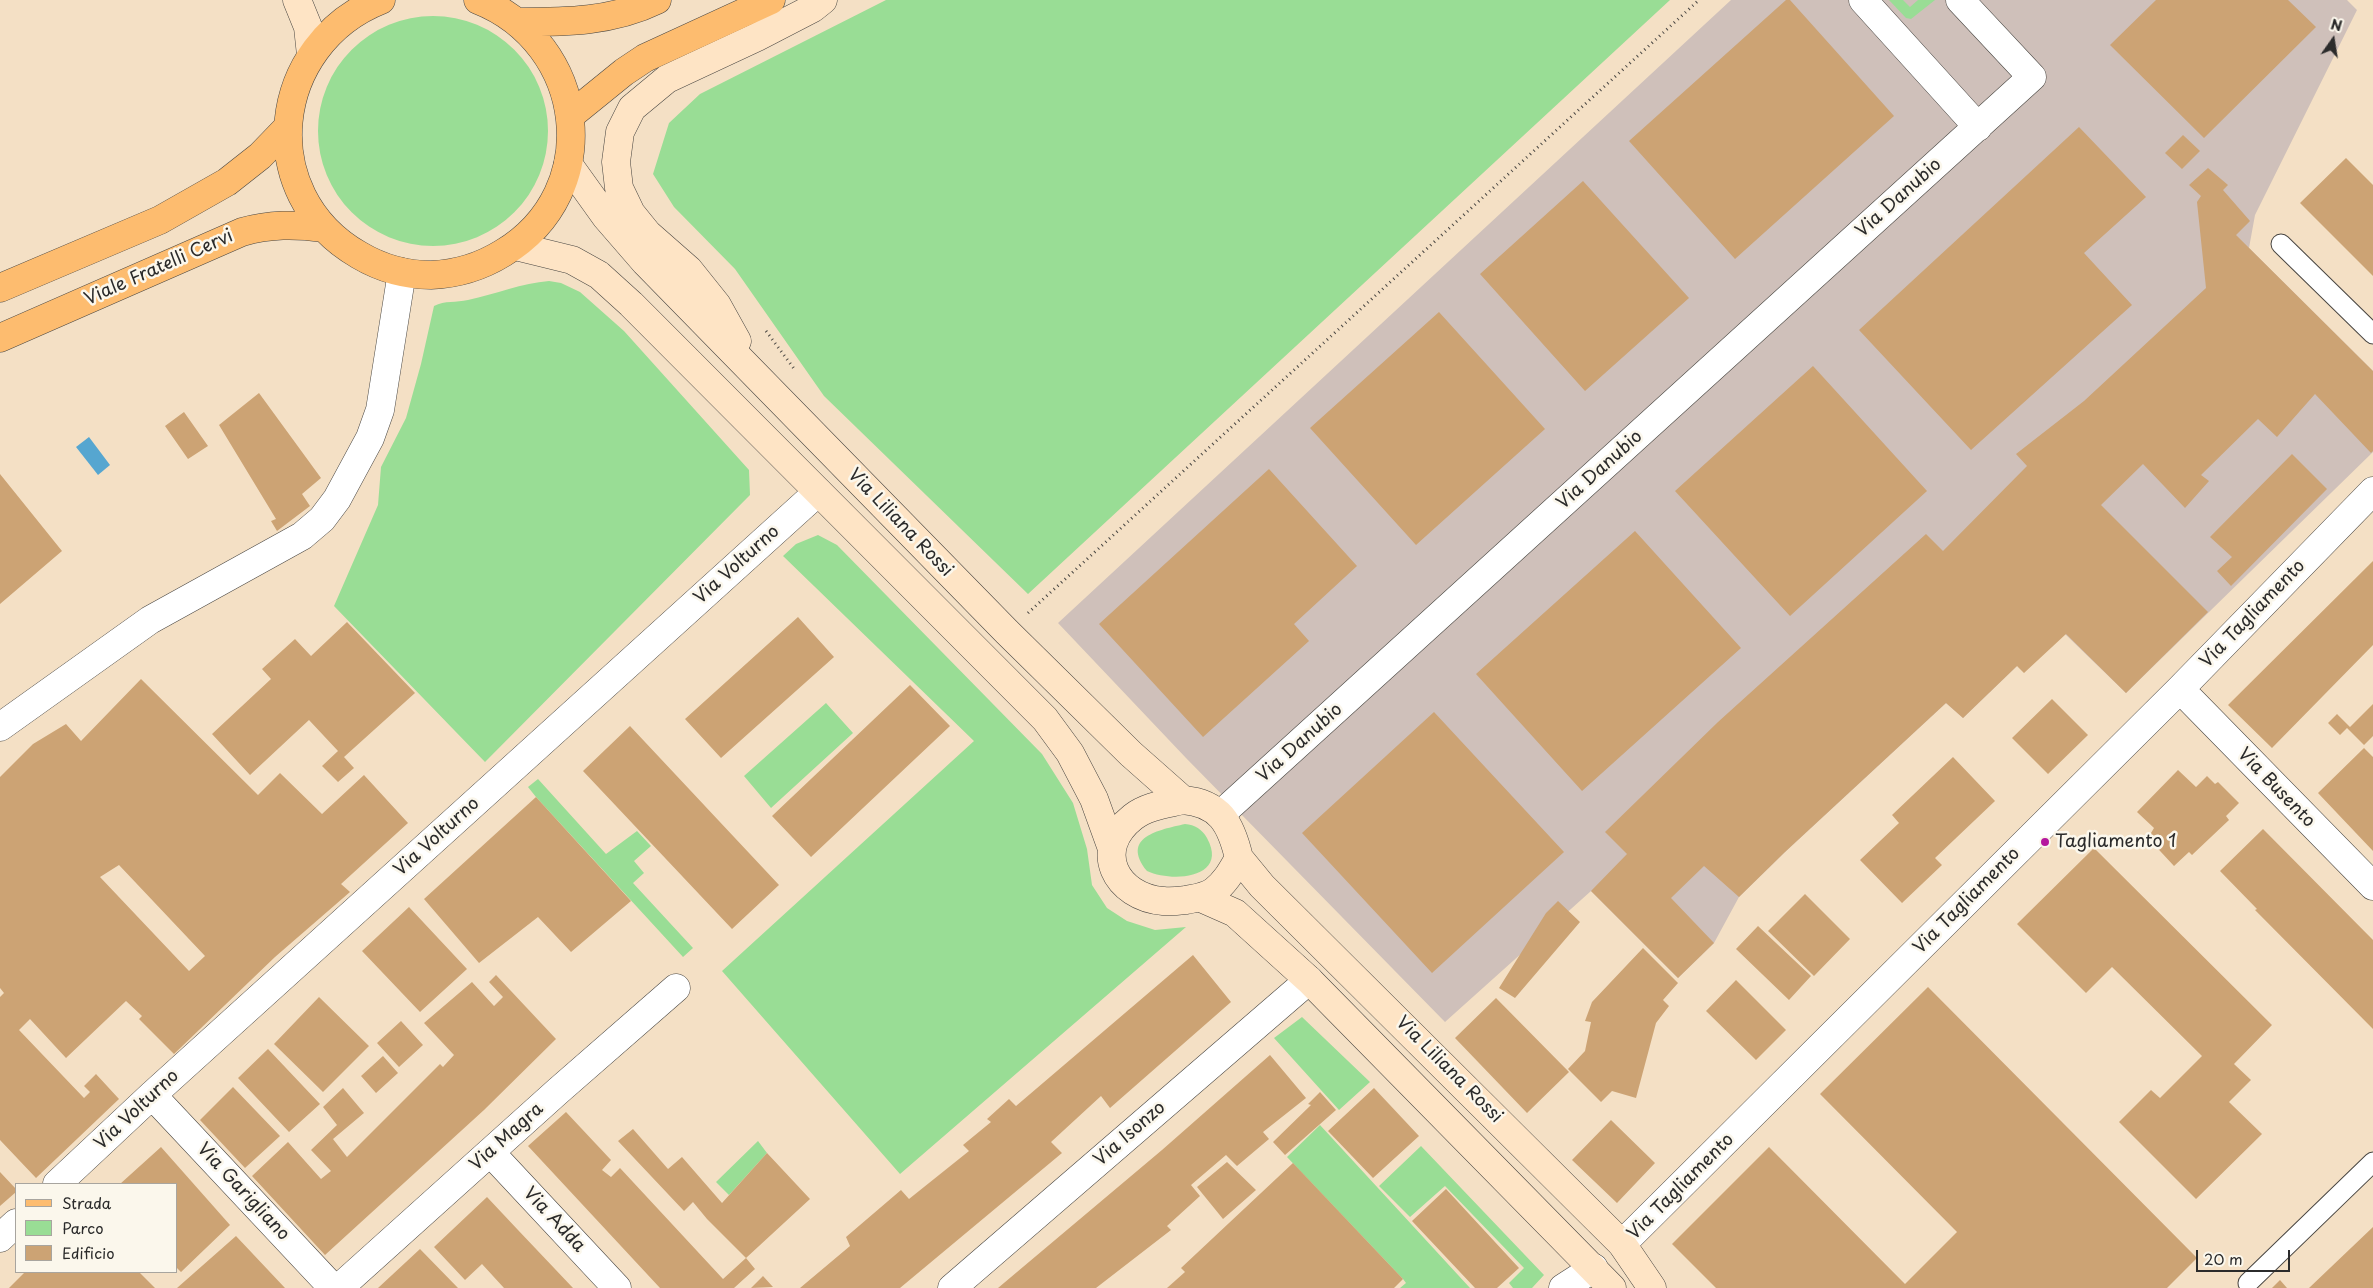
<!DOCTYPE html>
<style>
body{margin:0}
#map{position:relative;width:2373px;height:1288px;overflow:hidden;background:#f4e0c5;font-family:"Playpen Sans",sans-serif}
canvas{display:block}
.legend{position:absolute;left:15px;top:1183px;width:162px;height:90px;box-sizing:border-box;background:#fbf7ec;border:1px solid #a8a59f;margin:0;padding:6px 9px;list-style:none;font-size:15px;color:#2b2b2b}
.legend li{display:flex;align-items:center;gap:10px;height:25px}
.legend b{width:25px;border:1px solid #a8a59f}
.north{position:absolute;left:2308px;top:15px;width:50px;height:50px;-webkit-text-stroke:4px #fbf7ec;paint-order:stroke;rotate:13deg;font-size:14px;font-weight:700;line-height:20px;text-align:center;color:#2b2b2b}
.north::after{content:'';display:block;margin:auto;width:18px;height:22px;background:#2b2b2b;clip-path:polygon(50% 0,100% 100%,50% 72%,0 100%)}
.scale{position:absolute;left:2196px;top:1250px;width:94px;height:22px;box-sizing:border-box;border:2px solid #2b2b2b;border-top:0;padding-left:6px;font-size:15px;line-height:18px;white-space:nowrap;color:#2b2b2b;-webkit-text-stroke:4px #fbf7ec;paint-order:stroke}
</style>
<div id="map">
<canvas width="2373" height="1288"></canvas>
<ul class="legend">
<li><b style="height:6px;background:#fdbc6f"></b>Strada</li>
<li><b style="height:14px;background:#99dd95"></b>Parco</li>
<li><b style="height:14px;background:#cca374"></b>Edificio</li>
</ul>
<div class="north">N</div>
<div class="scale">20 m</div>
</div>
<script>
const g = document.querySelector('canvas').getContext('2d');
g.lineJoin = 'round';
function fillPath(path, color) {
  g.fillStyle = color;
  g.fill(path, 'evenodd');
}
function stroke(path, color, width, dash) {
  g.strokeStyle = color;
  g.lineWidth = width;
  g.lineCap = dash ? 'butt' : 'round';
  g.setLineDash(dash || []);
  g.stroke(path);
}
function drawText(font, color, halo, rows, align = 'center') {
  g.font = font + ' "Playpen Sans",sans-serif';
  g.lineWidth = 5;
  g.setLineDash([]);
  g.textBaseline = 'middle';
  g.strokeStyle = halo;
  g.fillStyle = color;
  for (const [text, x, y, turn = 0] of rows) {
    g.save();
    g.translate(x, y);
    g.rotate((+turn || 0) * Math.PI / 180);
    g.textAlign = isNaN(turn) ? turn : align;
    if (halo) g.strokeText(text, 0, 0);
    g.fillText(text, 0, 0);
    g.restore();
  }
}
fillPath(new Path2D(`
 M 1731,0 L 2347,0 L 2357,10 L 2255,215 L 2249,248 L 2373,371 L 2373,452 L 2126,693 L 2065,634 L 2017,666 L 1963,718 L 1946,703 L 1785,852 L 1739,897 L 1714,943 L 1678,978 L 1591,891 L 1445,1022 L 1186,758 L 1058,623 Z`), '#cfc0ba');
fillPath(new Path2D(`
 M 886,0 L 1670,0 L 1028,594 L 824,396 L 735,269 L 674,207 L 653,174 L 669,123 L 700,94 Z
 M 1889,0 L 1903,0 L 1910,7 L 1918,0 L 1935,0 L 1911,19 L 1906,18 Z
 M318 131a115 115 0 1 1 230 0a115 115 0 1 1-230 0Z
 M 549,281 L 561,283 L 580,292 L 624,331 L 749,470 L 750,495 L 485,762 L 334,606 L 378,505 L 381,467 L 406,418 L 421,364 L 434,306 C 445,300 456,303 468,300 C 496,294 522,283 549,281 Z
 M 818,535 L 837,545 L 1042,754 L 1073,803 L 1087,849 L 1092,885 L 1107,908 L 1127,921 L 1155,930 L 1186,927 L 900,1174 L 722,971 L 974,741 L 783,556 L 796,544 Z
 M 826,703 L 853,733 L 771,808 L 744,776 Z
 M 538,779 L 606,854 L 637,831 L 651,846 L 634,861 L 644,873 L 633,883 L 693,948 L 683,957 L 536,797 L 528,787 Z
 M 1185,824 C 1195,825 1202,829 1207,838 C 1229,878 1173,883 1147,871 C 1120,837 1159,830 1185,824 Z
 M 1302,1017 L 1370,1082 L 1339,1110 L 1274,1038 Z
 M 1320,1125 L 1470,1288 L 1400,1288 L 1406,1283 L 1403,1279 L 1287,1157 Z
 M 758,1141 L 767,1153 L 729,1195 L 716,1182 Z
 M 1421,1146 L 1544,1275 L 1532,1288 L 1513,1288 L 1509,1283 L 1524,1268 L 1445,1186 L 1410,1217 L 1379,1186 Z`), '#99dd95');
fillPath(new Path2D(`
 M 89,437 L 110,465 L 98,475 L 76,447 Z`), '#56a6d0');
fillPath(new Path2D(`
 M 1786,0 L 1790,0 L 1894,116 L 1735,259 L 1629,141 Z
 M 2156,0 L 2288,0 L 2316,27 L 2204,138 L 2110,45 Z
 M 2079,127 L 2146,197 L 2084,253 L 2132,305 L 1971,450 L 1859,330 Z
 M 2183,135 L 2200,151 L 2182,169 L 2165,153 Z
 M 2346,158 L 2373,185 L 2373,276 L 2300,203 Z
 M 2208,168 L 2228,185 L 2223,190 L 2250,221 L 2236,235 L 2373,371 L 2373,451 L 2371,453 L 2315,394 L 2277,437 L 2258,419 L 2201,475 L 2209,481 L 2185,508 L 2143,464 L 2101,505 L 2208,612 L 2126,693 L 2066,634 L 2024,673 L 2017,666 L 1963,718 L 1946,703 L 1785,852 L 1739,897 L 1704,866 L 1671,898 L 1714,943 L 1678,978 L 1591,891 L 1627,854 L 1605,832 L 1718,722 L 1926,534 L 1943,551 L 2027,466 L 2016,454 L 2084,401 L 2206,288 L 2197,202 L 2201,196 L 2189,185 Z
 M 1583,181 L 1689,298 L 1585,391 L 1480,274 Z
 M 1439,312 L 1545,429 L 1416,545 L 1310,428 Z
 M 1813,366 L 1927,491 L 1790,616 L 1675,491 Z
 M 259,393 L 321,478 L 302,494 L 310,506 L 277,531 L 271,521 L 276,519 L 219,425 Z
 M 184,412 L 208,446 L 188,459 L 165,426 Z
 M 2292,454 L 2327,489 L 2231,586 L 2217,571 L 2232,557 L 2210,537 Z
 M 1269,469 L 1357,566 L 1294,624 L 1309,641 L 1203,737 L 1099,624 Z
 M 0,474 L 62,551 L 0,604 Z
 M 1635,531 L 1741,648 L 1582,791 L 1476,674 Z
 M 2373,561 L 2373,645 L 2272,748 L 2228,705 Z
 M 798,617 L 834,657 L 721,758 L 685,719 Z
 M 347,622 L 415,693 L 344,757 L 354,768 L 338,782 L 322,766 L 338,751 L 309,720 L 250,775 L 212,734 L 271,679 L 262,669 L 295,639 L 311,656 Z
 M 141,679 L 258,795 L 280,773 L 322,814 L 364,775 L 408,823 L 341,884 L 350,892 L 275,957 L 174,1054 L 139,1019 L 142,1016 L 126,1001 L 66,1058 L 30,1019 L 19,1030 L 84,1098 L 90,1092 L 84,1086 L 96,1074 L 119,1099 L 36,1178 L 0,1140 L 0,997 L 4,993 L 0,988 L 0,777 L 33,744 L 66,724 L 81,741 ZM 119,865 L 205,956 L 189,971 L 100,877 Z
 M 910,685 L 950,726 L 811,857 L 772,816 Z
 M 2052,699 L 2088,735 L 2048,774 L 2012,738 Z
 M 2373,704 L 2373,736 L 2364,745 L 2347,728 L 2340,735 L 2328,723 L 2337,714 L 2350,727 Z
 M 1434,712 L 1564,852 L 1432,973 L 1302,833 Z
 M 630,726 L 779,885 L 732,929 L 583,771 Z
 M 2364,748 L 2373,757 L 2373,851 L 2318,793 Z
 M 1953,757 L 1995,801 L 1935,858 L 1942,865 L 1902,903 L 1860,860 L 1899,823 L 1892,815 Z
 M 2178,770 L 2196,787 L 2207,776 L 2215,784 L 2218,782 L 2239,803 L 2226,816 L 2229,820 L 2192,855 L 2189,852 L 2174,866 L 2148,838 L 2154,828 L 2137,812 Z
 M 536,797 L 631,901 L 571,952 L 538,917 L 479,963 L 424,899 Z
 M 2263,829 L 2373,940 L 2373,1029 L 2255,910 L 2257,909 L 2220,871 Z
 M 2094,848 L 2272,1025 L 2234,1064 L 2251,1080 L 2229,1102 L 2262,1134 L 2196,1199 L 2119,1122 L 2151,1090 L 2160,1098 L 2202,1056 L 2112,967 L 2086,993 L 2017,924 Z
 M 1805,894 L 1850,939 L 1814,976 L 1768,931 Z
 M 1558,901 L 1580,922 L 1515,998 L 1499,988 L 1546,913 Z
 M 409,907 L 467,969 L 420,1012 L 362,951 Z
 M 1758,926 L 1811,976 L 1789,1000 L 1736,949 Z
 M 1643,948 L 1678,983 L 1663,1000 L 1669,1006 L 1656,1023 L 1636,1098 L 1612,1091 L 1601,1102 L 1568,1069 L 1585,1051 L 1591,1022 L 1585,1021 L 1592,1002 Z
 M 1193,955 L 1231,1002 L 1110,1108 L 1101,1096 L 1051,1142 L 1062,1153 L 900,1288 L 800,1288 L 850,1246 L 846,1237 L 901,1190 L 909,1199 L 969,1151 L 963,1145 L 991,1122 L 987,1119 L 1009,1099 L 1016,1106 Z
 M 496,975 L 556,1039 L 484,1110 L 325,1255 L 252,1176 L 288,1142 L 321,1179 L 331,1171 L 311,1150 L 337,1125 L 323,1107 L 343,1088 L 364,1113 L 333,1139 L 347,1157 L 440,1064 L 443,1067 L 454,1055 L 424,1023 L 472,982 L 494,1006 L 503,997 L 489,982 Z
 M 1736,980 L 1786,1030 L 1756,1060 L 1706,1011 Z
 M 1928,987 L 2197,1258 L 2167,1288 L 1716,1288 L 1672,1244 L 1769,1147 L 1905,1284 L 1957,1232 L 1820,1094 Z
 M 319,997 L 369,1046 L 323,1092 L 274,1044 Z
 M 1496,998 L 1569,1072 L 1527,1113 L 1455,1038 Z
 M 401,1021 L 423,1045 L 399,1067 L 377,1043 Z
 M 268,1049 L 320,1104 L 289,1132 L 238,1078 Z
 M 1270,1055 L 1306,1098 L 1263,1132 L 1269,1139 L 1237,1166 L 1226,1155 L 1191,1185 L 1200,1196 L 1167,1226 L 1171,1230 L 1096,1288 L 998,1288 L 1162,1150 Z
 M 383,1056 L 398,1073 L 376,1093 L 361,1076 Z
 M 233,1087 L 280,1136 L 245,1168 L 200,1120 Z
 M 1374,1088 L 1419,1136 L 1373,1178 L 1328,1131 Z
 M 1320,1092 L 1336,1110 L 1285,1155 L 1273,1142 L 1311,1105 L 1308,1104 Z
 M 566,1112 L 611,1160 L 602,1170 L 611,1177 L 620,1168 L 723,1279 L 746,1258 L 755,1269 L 734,1288 L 660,1288 L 528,1146 Z
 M 1611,1120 L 1655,1163 L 1617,1203 L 1572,1160 Z
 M 633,1129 L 668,1169 L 682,1157 L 722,1203 L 767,1153 L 810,1199 L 746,1258 L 707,1219 L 693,1202 L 684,1211 L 618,1141 Z
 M 161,1147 L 230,1225 L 181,1272 L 176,1267 L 176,1184 L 120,1184 Z
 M 1227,1162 L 1256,1190 L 1223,1219 L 1197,1187 Z
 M 1293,1163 L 1403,1279 L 1394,1288 L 1167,1288 L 1185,1272 L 1181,1268 Z
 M 0,1172 L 16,1189 L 16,1192 L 0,1206 Z
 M 1446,1189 L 1519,1268 L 1497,1288 L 1475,1288 L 1412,1221 Z
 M 487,1197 L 518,1230 L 573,1288 L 504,1288 L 482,1264 L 465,1280 L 434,1247 Z
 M 2373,1227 L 2373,1288 L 2309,1288 Z
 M 236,1236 L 285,1288 L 177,1288 Z
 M 420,1249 L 458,1288 L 378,1288 Z
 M 25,1272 L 139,1272 L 155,1288 L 9,1288 Z
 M 763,1276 L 773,1287 L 751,1288 Z
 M 2280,1280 L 2287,1288 L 2272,1288 Z`), '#cca374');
const lane = new Path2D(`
 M 2281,244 L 2373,334
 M 2248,1283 L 2373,1162`);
const street = new Path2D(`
 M 1863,0 L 1978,127
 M 2180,689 L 2373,886
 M 0,727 L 150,620 L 302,536 L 322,519 L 337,499 L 370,438 L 380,410 L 402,272
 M 1221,814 L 2032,77 L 1960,0
 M 152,1095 L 333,1288
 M 490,1152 L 617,1288
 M 57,1184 L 152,1095 L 818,492
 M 0,1238 L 16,1223
 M 1622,1244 L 2180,689 L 2373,491
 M 339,1288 L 558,1091 L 676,988
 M 952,1288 L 1309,980
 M 1563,1288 L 1594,1268`);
const secondary = new Path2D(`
 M 297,0 L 308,27 L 311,55
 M 568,164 L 606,217 L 645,262 L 1007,632 L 1131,754 L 1183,800
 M 515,246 L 572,260 L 599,275 L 631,304 L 1045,719 L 1070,753 L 1094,799 L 1111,846
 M 737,341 L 717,305 L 689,270 L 648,234 L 631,213 L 619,188 L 616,162 L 620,132 L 632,108 L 667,79 L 757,37 L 813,8 L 823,0
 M 1183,800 C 1220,803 1231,824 1239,858 C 1232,870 1226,882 1214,891 C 1206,897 1196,898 1186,900 C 1178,901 1171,902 1163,901 C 1116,897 1091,850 1133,817 C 1147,806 1166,804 1183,800 Z
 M 1239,858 L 1262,886 L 1622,1244 L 1652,1288
 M 1201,898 L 1235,913 L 1309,980 L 1612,1288`);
const primary = new Path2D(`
 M 381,0 C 270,44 253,194 359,255 C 381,268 406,275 431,275 C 457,274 482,266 503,253 C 606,191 587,43 478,0
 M 518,22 C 566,22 612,22 657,0
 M 571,115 L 624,72 L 645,58 L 771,0
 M 0,288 L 160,220 L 227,182 L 260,156 L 287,128
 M 0,338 L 242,232 C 270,224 295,224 324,228`);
stroke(lane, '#494642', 21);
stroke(street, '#494642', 29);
stroke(secondary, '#494642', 29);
stroke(primary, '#494642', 29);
stroke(new Path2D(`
 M 766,331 L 795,370
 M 1028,613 L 1699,0`), '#494642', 3, [1, 4]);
stroke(lane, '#fff', 19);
stroke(street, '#fff', 28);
stroke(secondary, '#fee4c5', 28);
stroke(primary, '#fdbc6f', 28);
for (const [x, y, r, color] of [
 [2045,842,5,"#b5179e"]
]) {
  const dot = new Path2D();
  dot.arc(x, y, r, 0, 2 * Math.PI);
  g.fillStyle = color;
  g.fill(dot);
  stroke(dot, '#fbf7ec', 2);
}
drawText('18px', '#2b2b2b', '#fbf7ec', [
 ["Via Danubio",1899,198,-42],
 ["Viale Fratelli Cervi",159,268,-24],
 ["Via Danubio",1600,470,-42],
 ["Via Liliana Rossi",900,523,46],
 ["Via Volturno",737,565,-42],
 ["Via Tagliamento",2253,614,-46],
 ["Via Danubio",1300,743,-42],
 ["Via Busento",2276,788,46],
 ["Via Volturno",437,837,-42],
 ["Via Tagliamento",1967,901,-45],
 ["Via Liliana Rossi",1449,1070,45],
 ["Via Volturno",137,1110,-43],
 ["Via Isonzo",1130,1134,-41],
 ["Via Magra",507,1137,-42],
 ["Via Tagliamento",1681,1187,-45],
 ["Via Garigliano",243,1192,47],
 ["Via Adda",554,1220,47]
]);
drawText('18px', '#2b2b2b', '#fbf7ec', [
 ["Tagliamento 1",2055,842]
], 'left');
</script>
